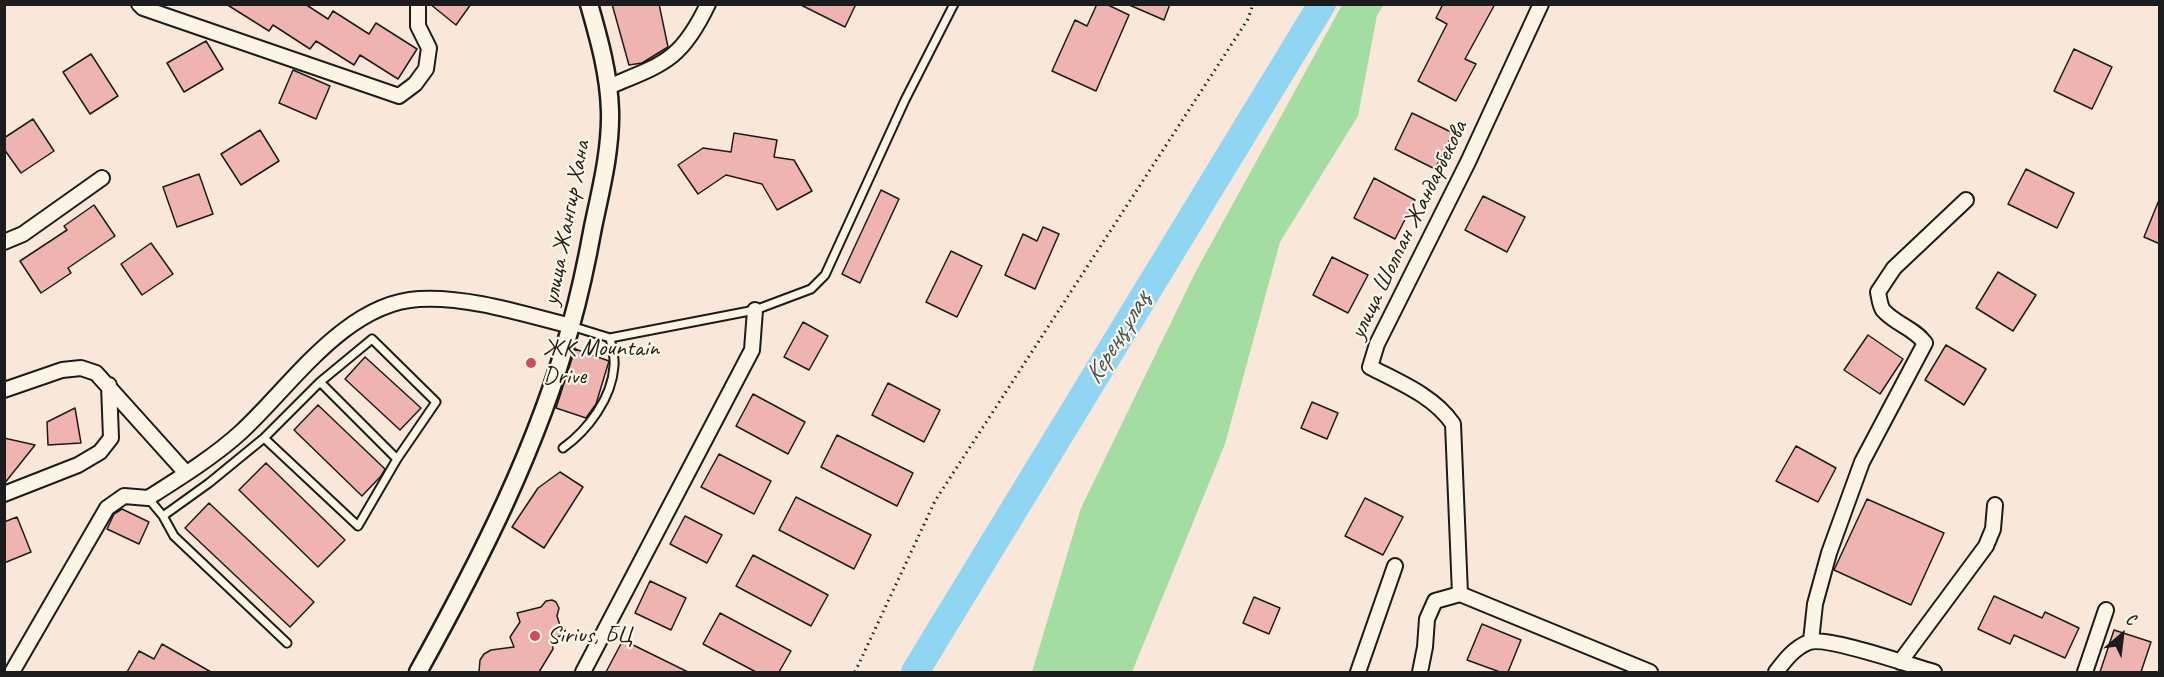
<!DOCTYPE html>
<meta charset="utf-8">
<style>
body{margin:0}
#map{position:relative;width:2164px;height:677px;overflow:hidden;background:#f9e8da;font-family:Caveat,sans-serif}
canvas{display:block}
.frame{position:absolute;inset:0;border:6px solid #1c1c1c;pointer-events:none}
.north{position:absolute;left:2092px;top:605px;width:60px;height:60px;-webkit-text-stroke:4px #fcf5e5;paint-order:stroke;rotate:28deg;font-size:16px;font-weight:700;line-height:24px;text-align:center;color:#1c1c1c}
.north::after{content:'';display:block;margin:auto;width:21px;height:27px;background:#1c1c1c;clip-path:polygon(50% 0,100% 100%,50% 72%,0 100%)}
</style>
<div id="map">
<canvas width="2164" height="677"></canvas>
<div class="frame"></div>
<div class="north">С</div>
</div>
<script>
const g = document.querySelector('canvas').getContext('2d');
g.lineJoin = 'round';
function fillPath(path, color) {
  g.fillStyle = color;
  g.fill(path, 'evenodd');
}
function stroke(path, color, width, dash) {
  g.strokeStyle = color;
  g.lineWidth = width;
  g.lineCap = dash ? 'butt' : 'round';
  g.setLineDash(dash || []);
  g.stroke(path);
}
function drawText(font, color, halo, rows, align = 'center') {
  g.font = font + ' Caveat,sans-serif';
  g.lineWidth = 4.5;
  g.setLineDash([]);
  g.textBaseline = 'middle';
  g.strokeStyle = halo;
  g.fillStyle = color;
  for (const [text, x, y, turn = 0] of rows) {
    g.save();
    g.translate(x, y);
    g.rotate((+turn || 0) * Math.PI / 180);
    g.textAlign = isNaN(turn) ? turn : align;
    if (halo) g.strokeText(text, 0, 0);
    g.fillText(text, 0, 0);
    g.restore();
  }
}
fillPath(new Path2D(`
 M 1342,5 L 1384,5 L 1377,15 L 1358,116 L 1280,242 L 1225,444 L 1132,672 L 1032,672 L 1081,508 L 1195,273 Z`), '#a4dda2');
stroke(new Path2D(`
 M 915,672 L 1322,4`), '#90d6f2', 28);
const building = new Path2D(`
 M 226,4 L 305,4 L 328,19 L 333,11 L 369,34 L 376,23 L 417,49 L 398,79 L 360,55 L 354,65 L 316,41 L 310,49 L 273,25 L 269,31 Z
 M 430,4 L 471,4 L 456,25 Z
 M 612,4 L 659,4 L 668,47 L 642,63 L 629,65 Z
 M 799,4 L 856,4 L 845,27 Z
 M 1097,4 L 1106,4 L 1129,15 L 1096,91 L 1052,71 L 1075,20 L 1087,26 Z
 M 1127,4 L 1170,4 L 1164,20 Z
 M 1443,4 L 1495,4 L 1465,59 L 1476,64 L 1456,101 L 1418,81 L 1447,24 L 1436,18 Z
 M 206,41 L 223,69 L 184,92 L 167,63 Z
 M 2074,49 L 2112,67 L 2092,109 L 2054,91 Z
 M 91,54 L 118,96 L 90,114 L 63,72 Z
 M 293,70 L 330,86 L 316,119 L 279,103 Z
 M 1412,113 L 1453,133 L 1435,169 L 1395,149 Z
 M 33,119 L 54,151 L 21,173 L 4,149 L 4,138 Z
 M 260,130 L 279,161 L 241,185 L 221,154 Z
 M 734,133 L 777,140 L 774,157 L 794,160 L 812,191 L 777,210 L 762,184 L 726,175 L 698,194 L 678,165 L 703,148 L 731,152 Z
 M 2026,169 L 2074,193 L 2057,228 L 2008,204 Z
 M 199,174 L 213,214 L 177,227 L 163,187 Z
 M 1374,178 L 1415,200 L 1395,239 L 1354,218 Z
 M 881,190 L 899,199 L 860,283 L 842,274 Z
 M 1483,196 L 1525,217 L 1507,252 L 1465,230 Z
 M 2159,200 L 2160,200 L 2160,244 L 2144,237 Z
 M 94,205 L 115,236 L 68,268 L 71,273 L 41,293 L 20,261 L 67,230 L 64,226 Z
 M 1043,227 L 1059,234 L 1035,289 L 1005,275 L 1023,234 L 1037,241 Z
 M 151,243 L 173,274 L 142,295 L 121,264 Z
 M 951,251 L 982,266 L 957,317 L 926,302 Z
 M 1332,257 L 1368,275 L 1348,313 L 1313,295 Z
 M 1998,272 L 2036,295 L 2013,331 L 1976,308 Z
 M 803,322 L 828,336 L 809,370 L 784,357 Z
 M 1868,335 L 1903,359 L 1880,394 L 1844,370 Z
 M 1946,345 L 1986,369 L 1964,405 L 1925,380 Z
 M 575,349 L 609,361 L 596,404 L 586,418 L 556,408 Z
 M 365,357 L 421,408 L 400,430 L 345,379 Z
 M 888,383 L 940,410 L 924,442 L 872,415 Z
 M 753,394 L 805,422 L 788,454 L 736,426 Z
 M 1312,402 L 1338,413 L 1327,439 L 1301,428 Z
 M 318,405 L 385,469 L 381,476 L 362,496 L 294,430 Z
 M 75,408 L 81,443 L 48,445 L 47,422 Z
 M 837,435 L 913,473 L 897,506 L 821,467 Z
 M 4,438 L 35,445 L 4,484 Z
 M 1796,446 L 1836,468 L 1818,502 L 1776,481 Z
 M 719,454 L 771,481 L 754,514 L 701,487 Z
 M 266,463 L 345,540 L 318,567 L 239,490 Z
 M 560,472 L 583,487 L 544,548 L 512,527 L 538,488 Z
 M 796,497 L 871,535 L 854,569 L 779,530 Z
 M 1365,498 L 1403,517 L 1383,555 L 1345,536 Z
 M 1867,499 L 1944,533 L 1911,605 L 1834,570 Z
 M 209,503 L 314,602 L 290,627 L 185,528 Z
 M 122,509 L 149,522 L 139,544 L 107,529 L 114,514 Z
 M 685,516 L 722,535 L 707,563 L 670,544 Z
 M 17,517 L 31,552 L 4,563 L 4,522 Z
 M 753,555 L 828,595 L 811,626 L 736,586 Z
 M 650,581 L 686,598 L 671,630 L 635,613 Z
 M 1994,596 L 2042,618 L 2045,612 L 2079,628 L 2065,658 L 2014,635 L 2010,644 L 1978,629 Z
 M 1254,597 L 1280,608 L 1269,634 L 1243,623 Z
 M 552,600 L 556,602 L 559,608 L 557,616 L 563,635 L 552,639 L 553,649 L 539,672 L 479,672 L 480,660 L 484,654 L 491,650 L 514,647 L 510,637 L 520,622 L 517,613 L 541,607 L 546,601 Z
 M 720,613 L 791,651 L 779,672 L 756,672 L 703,644 Z
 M 1482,624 L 1521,640 L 1508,672 L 1500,672 L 1467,660 Z
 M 2114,630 L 2151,642 L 2141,672 L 2100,672 Z
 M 623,640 L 688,672 L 606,672 Z
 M 162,644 L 211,672 L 127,672 L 139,651 L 154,659 Z`);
fillPath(building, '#efb4af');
stroke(building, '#1c1c1c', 1.5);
const service = new Path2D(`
 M 571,326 L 610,338 L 755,310 L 811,289 L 825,275 L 905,100 L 954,4
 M 320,382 L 397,459
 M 563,448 C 588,430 612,398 614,366 C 615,357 612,347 610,338
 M 148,498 L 163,516 L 174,536 L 287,643
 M 163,516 L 209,483 L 264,438 L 320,382 L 372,339 L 436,402 L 397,459 L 358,526 L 264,438`);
const minor = new Path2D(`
 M 139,4 L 143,8 L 399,96 L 415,84 L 426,69 L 429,48 L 418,26 L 418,4
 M 608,87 C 663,64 681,61 708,4
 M 4,242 L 23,234 L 102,178
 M 4,390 L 62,370 L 81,368 L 96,373 L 186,473
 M 4,494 L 78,465 L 100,452 L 111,438 L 109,385
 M 1460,594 L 1453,424 C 1434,396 1399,382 1370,367 L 1377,344 L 1468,162 L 1541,4
 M 1460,594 L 1650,672
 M 1811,641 L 1815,604 L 1829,553 L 1862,462 L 1925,343 C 1914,328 1895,324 1883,310 C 1880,306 1879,297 1878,292 L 1894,268 L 1966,200
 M 1900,662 L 1986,546 L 1993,529 L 1995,505
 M 12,672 L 107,508 L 124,496 L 148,498 C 178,479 215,456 241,432 C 291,386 345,303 419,299 C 468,296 523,314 571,326
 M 583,672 L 752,350 L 755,310
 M 1358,672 L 1395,566
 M 1420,672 L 1425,647 L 1427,619 L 1435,601 L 1460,594
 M 1776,672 C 1785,660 1794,648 1809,642 C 1828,636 1912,666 1934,672
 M 2085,672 L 2106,610`);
const tertiary = new Path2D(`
 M 418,672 C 479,562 538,447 571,325 C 580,293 587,260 593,227 C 601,189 611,150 610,111 C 609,74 599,39 589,4`);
stroke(service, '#1c1c1c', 11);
stroke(minor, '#1c1c1c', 18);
stroke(tertiary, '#1c1c1c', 21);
stroke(new Path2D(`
 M 855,672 L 935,501 L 1248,19 L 1253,4`), '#1c1c1c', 3, [1.5, 4.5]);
stroke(service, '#fcf5e5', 7);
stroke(minor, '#fcf5e5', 14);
stroke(tertiary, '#fcf5e5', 16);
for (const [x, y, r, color] of [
 [531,363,6,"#d1495b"],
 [535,636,6,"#d1495b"]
]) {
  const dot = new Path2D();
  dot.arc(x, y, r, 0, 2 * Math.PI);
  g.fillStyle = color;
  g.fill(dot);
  stroke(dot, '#fcf5e5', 2);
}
drawText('24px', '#1c1c1c', '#fcf5e5', [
 ["улица Жангир Хана",567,223,-79],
 ["улица Шолпан Жандарбекова",1409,230,-64]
]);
drawText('24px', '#1c1c1c', '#fcf5e5', [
 ["ЖК Mountain",543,349],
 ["Drive",543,377],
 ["Sirius, БЦ",547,636]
], 'left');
drawText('italic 26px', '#3f545c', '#fcf5e5', [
 ["Кереңқұлақ",1118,338,-59]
]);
</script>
